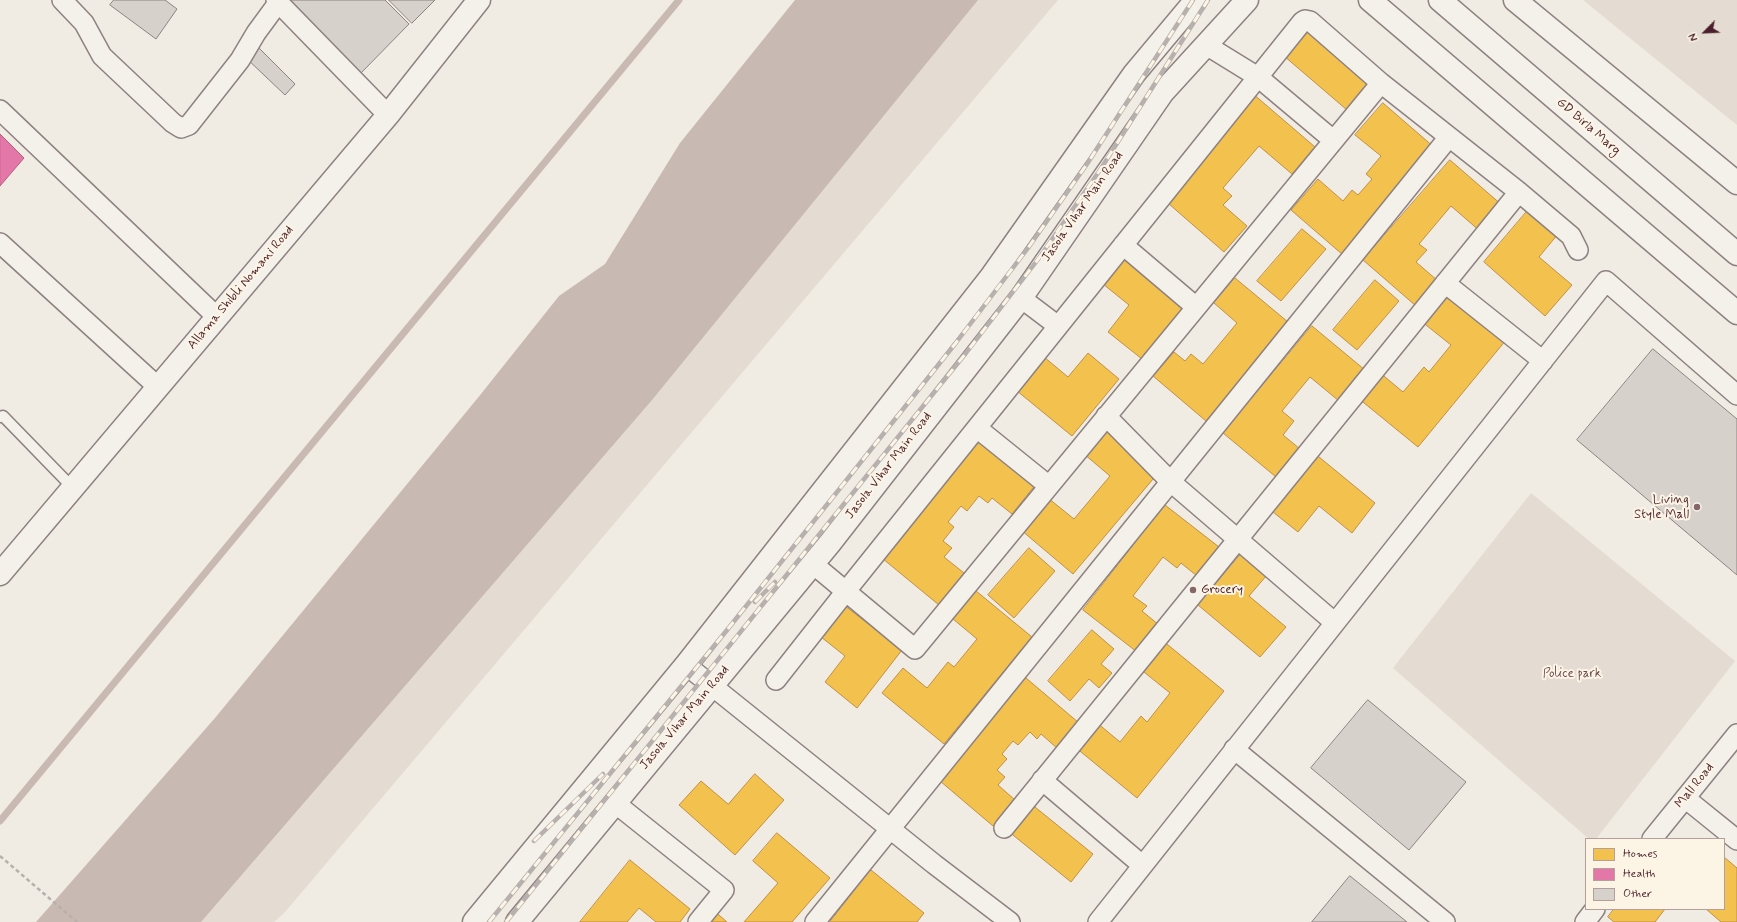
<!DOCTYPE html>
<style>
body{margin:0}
#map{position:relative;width:1737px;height:922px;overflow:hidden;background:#f0ebe3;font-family:Mynerve,sans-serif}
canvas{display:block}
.legend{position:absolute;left:1585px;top:838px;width:140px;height:72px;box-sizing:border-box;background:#fcf5e5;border:1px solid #b59f9b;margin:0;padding:5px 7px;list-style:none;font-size:12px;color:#4a1f2b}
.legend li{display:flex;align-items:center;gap:8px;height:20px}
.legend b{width:20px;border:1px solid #b59f9b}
.north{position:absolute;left:1685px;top:12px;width:40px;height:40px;-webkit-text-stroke:3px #fcf5e5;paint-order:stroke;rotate:246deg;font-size:11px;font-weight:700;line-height:16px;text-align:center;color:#4a1f2b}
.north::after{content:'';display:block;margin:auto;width:14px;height:18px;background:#4a1f2b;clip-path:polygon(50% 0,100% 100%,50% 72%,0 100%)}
</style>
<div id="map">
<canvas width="1737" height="922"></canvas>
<ul class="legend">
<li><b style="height:11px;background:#f2c14e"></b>Homes</li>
<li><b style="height:11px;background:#e377a8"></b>Health</li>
<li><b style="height:11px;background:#d7d1cc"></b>Other</li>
</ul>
<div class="north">N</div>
</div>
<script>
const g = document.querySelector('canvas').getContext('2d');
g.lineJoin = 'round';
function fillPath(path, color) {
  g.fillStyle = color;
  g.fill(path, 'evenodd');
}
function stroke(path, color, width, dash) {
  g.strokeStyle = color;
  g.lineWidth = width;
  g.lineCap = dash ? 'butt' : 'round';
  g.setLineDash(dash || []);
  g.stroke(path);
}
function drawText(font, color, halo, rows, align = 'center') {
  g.font = font + ' Mynerve,sans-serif';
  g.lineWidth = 4;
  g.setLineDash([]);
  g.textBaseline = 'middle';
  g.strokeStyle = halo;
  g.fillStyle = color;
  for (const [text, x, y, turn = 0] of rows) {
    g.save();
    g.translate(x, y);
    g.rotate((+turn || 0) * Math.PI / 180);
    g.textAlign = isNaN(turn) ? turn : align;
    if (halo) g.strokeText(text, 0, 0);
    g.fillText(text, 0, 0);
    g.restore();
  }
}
fillPath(new Path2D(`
 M 967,0 L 1058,0 L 285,912 L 274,922 L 200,922 Z
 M 1583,0 L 1737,0 L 1737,125 Z
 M 1531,493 L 1735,661 L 1596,839 L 1589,839 L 1393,668 Z`), '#e4dbd2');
fillPath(new Path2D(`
 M 795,0 L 978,0 L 652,400 L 201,922 L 36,922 L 215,718 L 481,394 L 559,296 L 605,264 L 680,143 Z`), '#c9b9b3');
const homes = new Path2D(`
 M 1307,28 L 1370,82 L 1347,110 L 1284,56 Z
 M 1252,93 L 1315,147 L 1292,174 L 1259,146 L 1223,188 L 1232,196 L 1223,205 L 1247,226 L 1224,252 L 1161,197 Z
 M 1383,103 L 1435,148 L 1343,255 L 1291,210 L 1318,179 L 1343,201 L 1352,190 L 1358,195 L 1372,179 L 1366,174 L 1381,156 L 1355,135 Z
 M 1450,160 L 1503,206 L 1481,232 L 1451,206 L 1419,244 L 1427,250 L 1416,262 L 1438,281 L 1416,306 L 1363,260 Z
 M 1529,209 L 1558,234 L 1539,257 L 1572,285 L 1545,316 L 1484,262 Z
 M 1302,229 L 1326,249 L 1281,301 L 1257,281 Z
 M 1118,254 L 1184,307 L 1142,359 L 1108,332 L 1129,305 L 1098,280 Z
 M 1235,278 L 1288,322 L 1206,421 L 1153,376 L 1174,352 L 1185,361 L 1191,354 L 1203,364 L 1237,323 L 1214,303 Z
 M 1375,280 L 1399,301 L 1357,350 L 1333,330 Z
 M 1445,291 L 1506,340 L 1418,447 L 1358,398 L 1379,372 L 1403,392 L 1424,367 L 1429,372 L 1451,345 L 1421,321 Z
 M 1312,326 L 1365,370 L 1339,401 L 1310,377 L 1282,411 L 1294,421 L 1283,435 L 1300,449 L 1276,477 L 1223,433 Z
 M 1038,352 L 1068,377 L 1088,353 L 1119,379 L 1072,436 L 1011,386 Z
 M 1107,428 L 1159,472 L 1073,574 L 1021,530 L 1048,498 L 1074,519 L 1110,476 L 1084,454 Z
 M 974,433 L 1036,484 L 1012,514 L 992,498 L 988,503 L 979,496 L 967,511 L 961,506 L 948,522 L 954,527 L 943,541 L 952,548 L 944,557 L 964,573 L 939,605 L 877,554 Z
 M 1313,452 L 1375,503 L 1352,533 L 1319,506 L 1298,532 L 1268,508 Z
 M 1165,505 L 1219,547 L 1197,576 L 1181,563 L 1177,568 L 1163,557 L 1133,596 L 1147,606 L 1142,611 L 1159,625 L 1137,652 L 1083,610 Z
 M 1029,548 L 1055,571 L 1014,618 L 988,595 Z
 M 1242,553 L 1267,575 L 1249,596 L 1286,627 L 1260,657 L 1198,605 Z
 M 970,586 L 1032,637 L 944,744 L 882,693 L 903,668 L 927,688 L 948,662 L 954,667 L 977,639 L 947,614 Z
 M 840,602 L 902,650 L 857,708 L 825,682 L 845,656 L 816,633 Z
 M 1092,630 L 1114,649 L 1101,664 L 1112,673 L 1099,688 L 1089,679 L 1070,701 L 1048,681 Z
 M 1162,640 L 1224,691 L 1137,798 L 1075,747 L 1096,722 L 1120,742 L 1141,716 L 1147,722 L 1170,693 L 1139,668 Z
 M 1026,678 L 1079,723 L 1058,749 L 1041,734 L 1037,739 L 1030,732 L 1018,745 L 1013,741 L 1002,754 L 1007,759 L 997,770 L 1005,777 L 998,785 L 1015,800 L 993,826 L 940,781 Z
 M 755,774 L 784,800 L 735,855 L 679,805 L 701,781 L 728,804 Z
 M 1030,803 L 1093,854 L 1071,882 L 1008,831 Z
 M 777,833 L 830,878 L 792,922 L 744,922 L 778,883 L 753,861 Z
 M 1724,857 L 1737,868 L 1737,922 L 1721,922 L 1706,909 L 1724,909 Z
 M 630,860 L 690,909 L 680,922 L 656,922 L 639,908 L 627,922 L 580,922 Z
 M 871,870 L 924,913 L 917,922 L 830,922 Z
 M 712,909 L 727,922 L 701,922 Z
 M 1614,909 L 1665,909 L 1655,922 L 1614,922 L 1608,917 Z`);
fillPath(homes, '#f2c14e');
stroke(homes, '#c09044', 1);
const health = new Path2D(`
 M 0,134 L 24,158 L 0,186 Z`);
fillPath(health, '#e377a8');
stroke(health, '#b55d82', 1);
stroke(new Path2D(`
 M 0,821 L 679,0`), '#c9b9b3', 7);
const building = new Path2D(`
 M 114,0 L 165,0 L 177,9 L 156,39 L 110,5 Z
 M 287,0 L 385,0 L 409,24 L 361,73 Z
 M 389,0 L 435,0 L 412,23 Z
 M 256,45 L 295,84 L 285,95 L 245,57 Z
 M 1653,349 L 1737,419 L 1737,575 L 1577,440 Z
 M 1368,700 L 1466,782 L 1409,850 L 1311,768 Z
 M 1350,876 L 1407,922 L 1312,922 Z`);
fillPath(building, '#d7d1cc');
stroke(building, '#8d8281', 1);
const service = new Path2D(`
 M 0,417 L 3,416 L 73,488`);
const minor = new Path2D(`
 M 62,0 L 84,23 L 102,56 L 173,123 L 181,128 L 189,125 L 240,60 L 256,33 L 278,3
 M 276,0 L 388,115
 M 1206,45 L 1258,77 L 1333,140
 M 0,110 L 217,317
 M 0,243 L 158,387
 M 1123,245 L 1196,307
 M 1445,283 L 1543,361
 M 1021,298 L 1058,326
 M 1106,416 L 1171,482 L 1334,622
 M 977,428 L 1049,486
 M 813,564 L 915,649 L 1381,83
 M 686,665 L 934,864 L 1010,922
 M 776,680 L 846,591 L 1302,22 L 1305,20 L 1310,21 L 1381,83 L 1519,192 L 1571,236 L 1578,250
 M 1234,749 L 1445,922
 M 1042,780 L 1142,865
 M 1685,798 L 1737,840
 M 615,803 L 724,890 L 698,922
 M 1004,828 L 1519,192
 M 1652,839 L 1737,734
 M 815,922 L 1449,137
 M 1098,922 L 1606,281 L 1737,395
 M 1585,922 L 1595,909`);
const tertiary = new Path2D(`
 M 1370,0 L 1737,313
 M 0,574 L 388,115 L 479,0
 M 474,922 L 686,665 L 991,277 L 1134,74 L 1196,0
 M 517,922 L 830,543 L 1021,298 L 1163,92 L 1247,0`);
const secondary = new Path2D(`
 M 1440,0 L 1737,254
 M 1515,0 L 1737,183`);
stroke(service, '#8d8281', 13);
stroke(minor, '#8d8281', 22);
stroke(tertiary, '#8d8281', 25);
stroke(secondary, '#8d8281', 25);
stroke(new Path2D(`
 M 0,856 L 77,922`), '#b7b0ad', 2.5, [4, 3]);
stroke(service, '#f4f1eb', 10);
stroke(minor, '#f4f1eb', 19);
stroke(tertiary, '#f4f1eb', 22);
stroke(secondary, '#f4f1eb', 22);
const rail = new Path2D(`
 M 755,602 L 775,582
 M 534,841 L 603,774
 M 489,922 L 727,630 L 955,344 L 1028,248 L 1087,164 L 1193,0
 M 506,922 L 966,353 L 1039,258 L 1100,170 L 1208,0`);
stroke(rail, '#b7b0ad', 4.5);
stroke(rail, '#fcf5e5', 3, [9]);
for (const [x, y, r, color] of [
 [1697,507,4,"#84666b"],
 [1193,590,4,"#84666b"]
]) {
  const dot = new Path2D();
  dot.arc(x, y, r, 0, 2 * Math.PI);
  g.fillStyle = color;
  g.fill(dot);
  stroke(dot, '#fcf5e5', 1.5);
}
drawText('13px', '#4a1f2b', '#fcf5e5', [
 ["GD Birla Marg",1588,127,41],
 ["Jasola Vihar Main Road",1083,207,-55],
 ["Allama Shibli Nomani Road",241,288,-50],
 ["Jasola Vihar Main Road",889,466,-52],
 ["Jasola Vihar Main Road",685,718,-50],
 ["Mall Road",1695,786,-51]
]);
drawText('13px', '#4a1f2b', '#fcf5e5', [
 ["Living",1689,500],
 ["Style Mall",1689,515],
 ["Grocery",1201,590,"left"]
], 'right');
drawText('13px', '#6e4b51', '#fcf5e5', [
 ["Police park",1572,674]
]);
</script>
